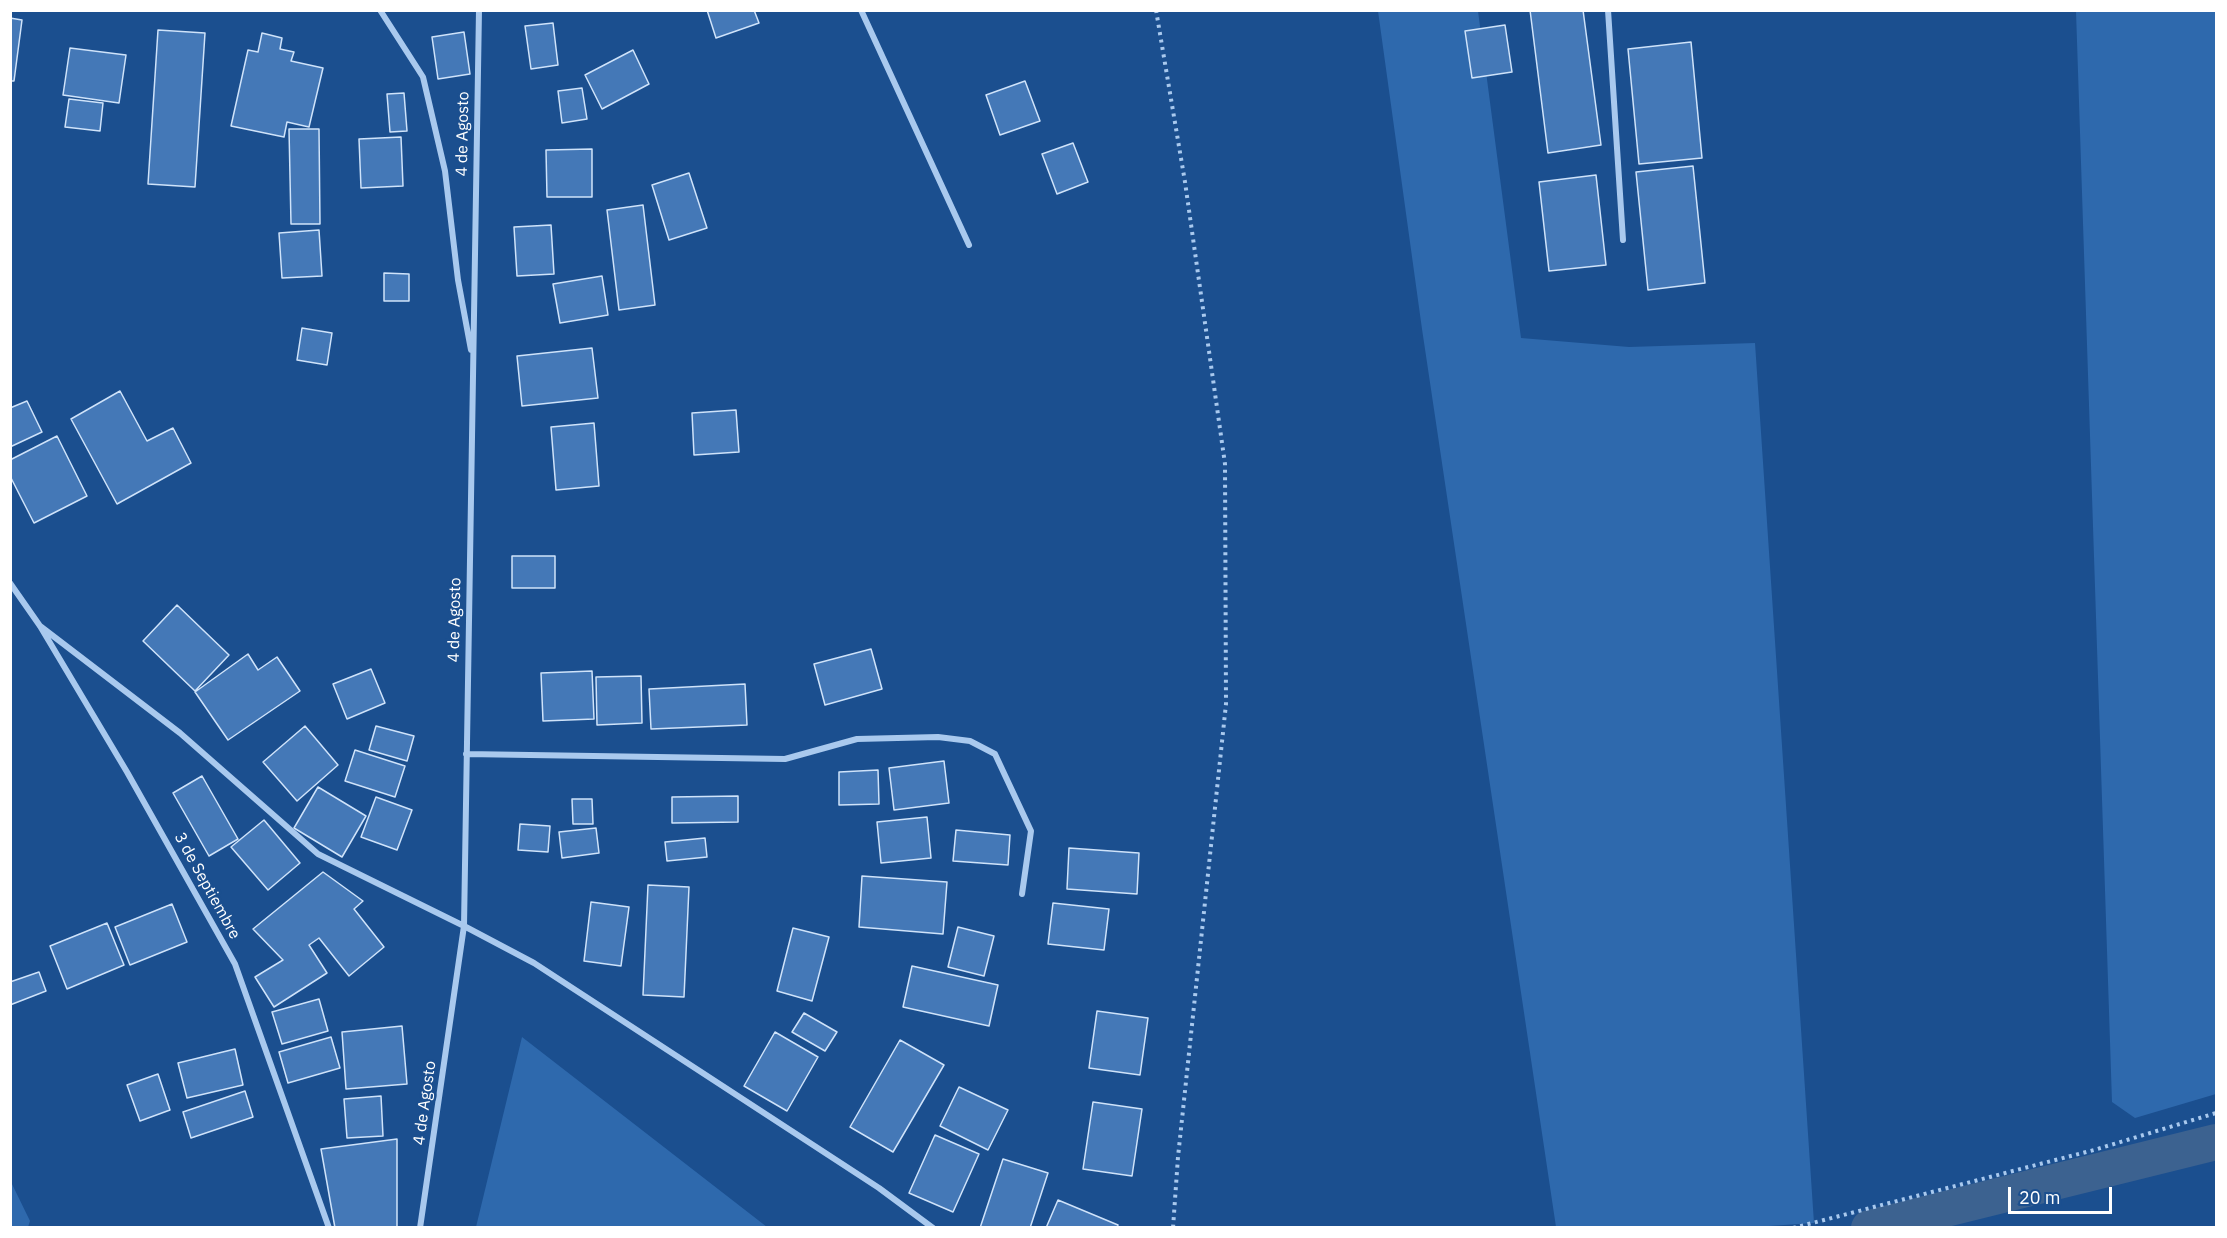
<!DOCTYPE html>
<style>
body{margin:0}
#map{position:relative;width:2227px;height:1238px;overflow:hidden;background:#1b4f8f;font-family:"IBM Plex Sans",sans-serif}
canvas{display:block}
.frame{position:absolute;inset:0;border:12px solid #fff;pointer-events:none}
.scale{position:absolute;left:2008px;top:1187px;width:104px;height:27px;box-sizing:border-box;border:3px solid #fff;border-top:0;padding-left:8px;font-size:18px;line-height:21px;white-space:nowrap;color:#fff;-webkit-text-stroke:4px #1b4f8f;paint-order:stroke}
</style>
<div id="map">
<canvas width="2227" height="1238"></canvas>
<div class="frame"></div>
<div class="scale">20 m</div>
</div>
<script>
const g = document.querySelector('canvas').getContext('2d');
g.lineJoin = 'round';
function fillPath(path, color) {
  g.fillStyle = color;
  g.fill(path, 'evenodd');
}
function stroke(path, color, width, dash) {
  g.strokeStyle = color;
  g.lineWidth = width;
  g.lineCap = dash ? 'butt' : 'round';
  g.setLineDash(dash || []);
  g.stroke(path);
}
function drawText(font, color, halo, rows, align = 'center') {
  g.font = font + ' "IBM Plex Sans",sans-serif';
  g.lineWidth = 5;
  g.setLineDash([]);
  g.textBaseline = 'middle';
  g.strokeStyle = halo;
  g.fillStyle = color;
  for (const [text, x, y, turn = 0] of rows) {
    g.save();
    g.translate(x, y);
    g.rotate((+turn || 0) * Math.PI / 180);
    g.textAlign = isNaN(turn) ? turn : align;
    if (halo) g.strokeText(text, 0, 0);
    g.fillText(text, 0, 0);
    g.restore();
  }
}
fillPath(new Path2D(`
 M 1378,11 L 1478,11 L 1521,338 L 1629,347 L 1755,343 L 1814,1223 L 1739,1228 L 1556,1227 L 1422,329 Z
 M 2076,11 L 2216,11 L 2216,1094 L 2135,1118 L 2112,1102 Z
 M 522,1037 L 767,1227 L 476,1227 Z
 M 11,1182 L 30,1221 L 28,1227 L 11,1227 Z`), '#2e69ad');
stroke(new Path2D(`
 M 1869,1228 L 2216,1142`), '#3c6290', 36);
const building = new Path2D(`
 M 707,10 L 754,10 L 759,23 L 716,38 Z
 M 1530,10 L 1583,10 L 1601,145 L 1548,153 Z
 M 10,18 L 22,20 L 14,81 L 10,81 Z
 M 553,23 L 558,65 L 531,69 L 525,26 Z
 M 1505,25 L 1512,72 L 1472,78 L 1465,31 Z
 M 158,30 L 205,33 L 195,187 L 148,184 Z
 M 464,32 L 470,74 L 438,79 L 432,37 Z
 M 262,33 L 282,38 L 280,49 L 294,52 L 291,61 L 323,68 L 309,127 L 287,122 L 284,137 L 231,126 L 248,50 L 258,52 Z
 M 1691,42 L 1702,158 L 1639,164 L 1628,49 Z
 M 70,48 L 126,55 L 119,103 L 63,95 Z
 M 633,50 L 649,84 L 602,109 L 585,75 Z
 M 1025,81 L 1040,121 L 1000,135 L 986,95 Z
 M 582,88 L 587,119 L 562,123 L 558,91 Z
 M 404,93 L 407,131 L 390,132 L 387,94 Z
 M 69,99 L 103,103 L 100,131 L 65,127 Z
 M 289,129 L 319,129 L 320,224 L 291,224 Z
 M 401,137 L 403,186 L 361,188 L 359,139 Z
 M 1073,143 L 1088,182 L 1057,194 L 1042,154 Z
 M 592,149 L 592,197 L 547,197 L 546,150 Z
 M 1693,166 L 1705,283 L 1648,290 L 1636,172 Z
 M 689,173 L 707,228 L 669,240 L 652,185 Z
 M 1596,175 L 1606,265 L 1549,271 L 1539,182 Z
 M 643,205 L 655,305 L 619,310 L 607,210 Z
 M 551,225 L 554,274 L 517,276 L 514,227 Z
 M 319,230 L 322,276 L 282,278 L 279,233 Z
 M 384,273 L 409,274 L 409,301 L 384,301 Z
 M 602,276 L 608,315 L 560,323 L 553,284 Z
 M 302,328 L 332,333 L 327,365 L 297,360 Z
 M 592,348 L 598,398 L 522,406 L 517,356 Z
 M 120,391 L 147,441 L 173,428 L 191,463 L 117,504 L 71,419 Z
 M 27,401 L 42,432 L 10,447 L 10,408 Z
 M 736,410 L 739,452 L 694,455 L 692,413 Z
 M 594,423 L 599,486 L 556,490 L 551,427 Z
 M 57,436 L 87,496 L 34,523 L 10,476 L 10,460 Z
 M 512,556 L 555,556 L 555,588 L 512,588 Z
 M 177,605 L 229,655 L 195,691 L 143,641 Z
 M 871,649 L 882,689 L 825,705 L 814,664 Z
 M 248,654 L 258,670 L 277,657 L 300,691 L 228,740 L 195,692 Z
 M 371,669 L 385,703 L 347,719 L 333,684 Z
 M 592,671 L 594,719 L 543,721 L 541,673 Z
 M 641,676 L 642,723 L 597,725 L 596,677 Z
 M 745,684 L 747,725 L 651,729 L 649,689 Z
 M 305,726 L 338,765 L 297,801 L 263,762 Z
 M 376,726 L 414,736 L 407,761 L 369,750 Z
 M 355,750 L 405,766 L 395,797 L 345,781 Z
 M 944,761 L 949,803 L 894,810 L 889,768 Z
 M 878,770 L 879,804 L 839,805 L 839,772 Z
 M 202,776 L 238,839 L 209,856 L 173,793 Z
 M 318,787 L 366,816 L 342,857 L 294,828 Z
 M 738,796 L 738,822 L 672,823 L 672,797 Z
 M 376,797 L 412,810 L 397,850 L 361,837 Z
 M 572,799 L 592,799 L 593,824 L 573,824 Z
 M 927,817 L 931,858 L 881,863 L 877,822 Z
 M 264,820 L 300,863 L 268,890 L 231,847 Z
 M 520,824 L 550,826 L 548,852 L 518,850 Z
 M 596,828 L 599,853 L 562,858 L 559,832 Z
 M 956,830 L 1010,835 L 1008,865 L 953,861 Z
 M 705,838 L 707,857 L 667,861 L 665,842 Z
 M 1069,848 L 1139,853 L 1137,894 L 1067,889 Z
 M 323,872 L 363,901 L 354,909 L 384,947 L 349,976 L 319,938 L 309,945 L 327,973 L 274,1007 L 255,977 L 283,960 L 253,929 Z
 M 862,876 L 947,882 L 943,934 L 859,927 Z
 M 648,885 L 689,887 L 684,997 L 643,995 Z
 M 591,902 L 629,907 L 621,966 L 584,961 Z
 M 1053,903 L 1109,909 L 1104,950 L 1048,944 Z
 M 172,904 L 187,942 L 130,965 L 115,927 Z
 M 107,923 L 124,965 L 67,989 L 50,946 Z
 M 958,927 L 994,936 L 984,976 L 948,967 Z
 M 793,928 L 829,937 L 812,1001 L 777,991 Z
 M 912,966 L 998,985 L 989,1026 L 903,1007 Z
 M 39,972 L 46,991 L 10,1005 L 10,982 Z
 M 319,999 L 328,1031 L 282,1044 L 272,1012 Z
 M 1097,1011 L 1148,1018 L 1140,1075 L 1089,1068 Z
 M 804,1013 L 837,1032 L 825,1051 L 792,1032 Z
 M 402,1026 L 407,1084 L 346,1089 L 342,1032 Z
 M 775,1032 L 818,1057 L 787,1111 L 744,1086 Z
 M 331,1037 L 340,1068 L 288,1083 L 279,1052 Z
 M 900,1040 L 944,1065 L 893,1152 L 850,1127 Z
 M 235,1049 L 243,1085 L 187,1098 L 178,1063 Z
 M 158,1074 L 170,1110 L 140,1121 L 127,1085 Z
 M 959,1087 L 1008,1110 L 988,1150 L 940,1126 Z
 M 245,1091 L 253,1117 L 191,1138 L 183,1112 Z
 M 381,1096 L 383,1136 L 347,1138 L 344,1099 Z
 M 1093,1102 L 1142,1109 L 1132,1176 L 1083,1169 Z
 M 935,1135 L 979,1154 L 953,1212 L 909,1193 Z
 M 397,1139 L 397,1228 L 335,1228 L 321,1149 Z
 M 1003,1159 L 1048,1173 L 1030,1228 L 980,1228 Z
 M 1058,1200 L 1118,1225 L 1117,1228 L 1046,1228 Z`);
fillPath(building, '#4478b7');
stroke(building, '#cfe3fa', 1.5);
stroke(new Path2D(`
 M 1156,10 L 1185,182 L 1225,464 L 1226,704 L 1178,1157 L 1173,1228
 M 1793,1228 L 2094,1150 L 2216,1113`), '#a9c9ee', 4, [3, 4.5]);
stroke(new Path2D(`
 M 380,10 L 423,77 L 445,171 L 458,280 L 471,350
 M 861,10 L 969,245
 M 1608,10 L 1623,240
 M 10,583 L 40,626 L 127,772 L 235,964 L 329,1228
 M 40,626 L 180,733 L 318,854 L 464,926 L 534,963 L 879,1188 L 933,1228
 M 466,754 L 785,759 L 857,739 L 938,737 L 970,741 L 995,754 L 1031,831 L 1022,894
 M 420,1228 L 464,926 L 479,10`), '#a9c9ee', 6);
drawText('16px', '#fff', '#1b4f8f', [
 ["4 de Agosto",463,134,-89],
 ["4 de Agosto",455,620,-89],
 ["3 de Septiembre",207,886,61],
 ["4 de Agosto",425,1103,-82]
]);
</script>
